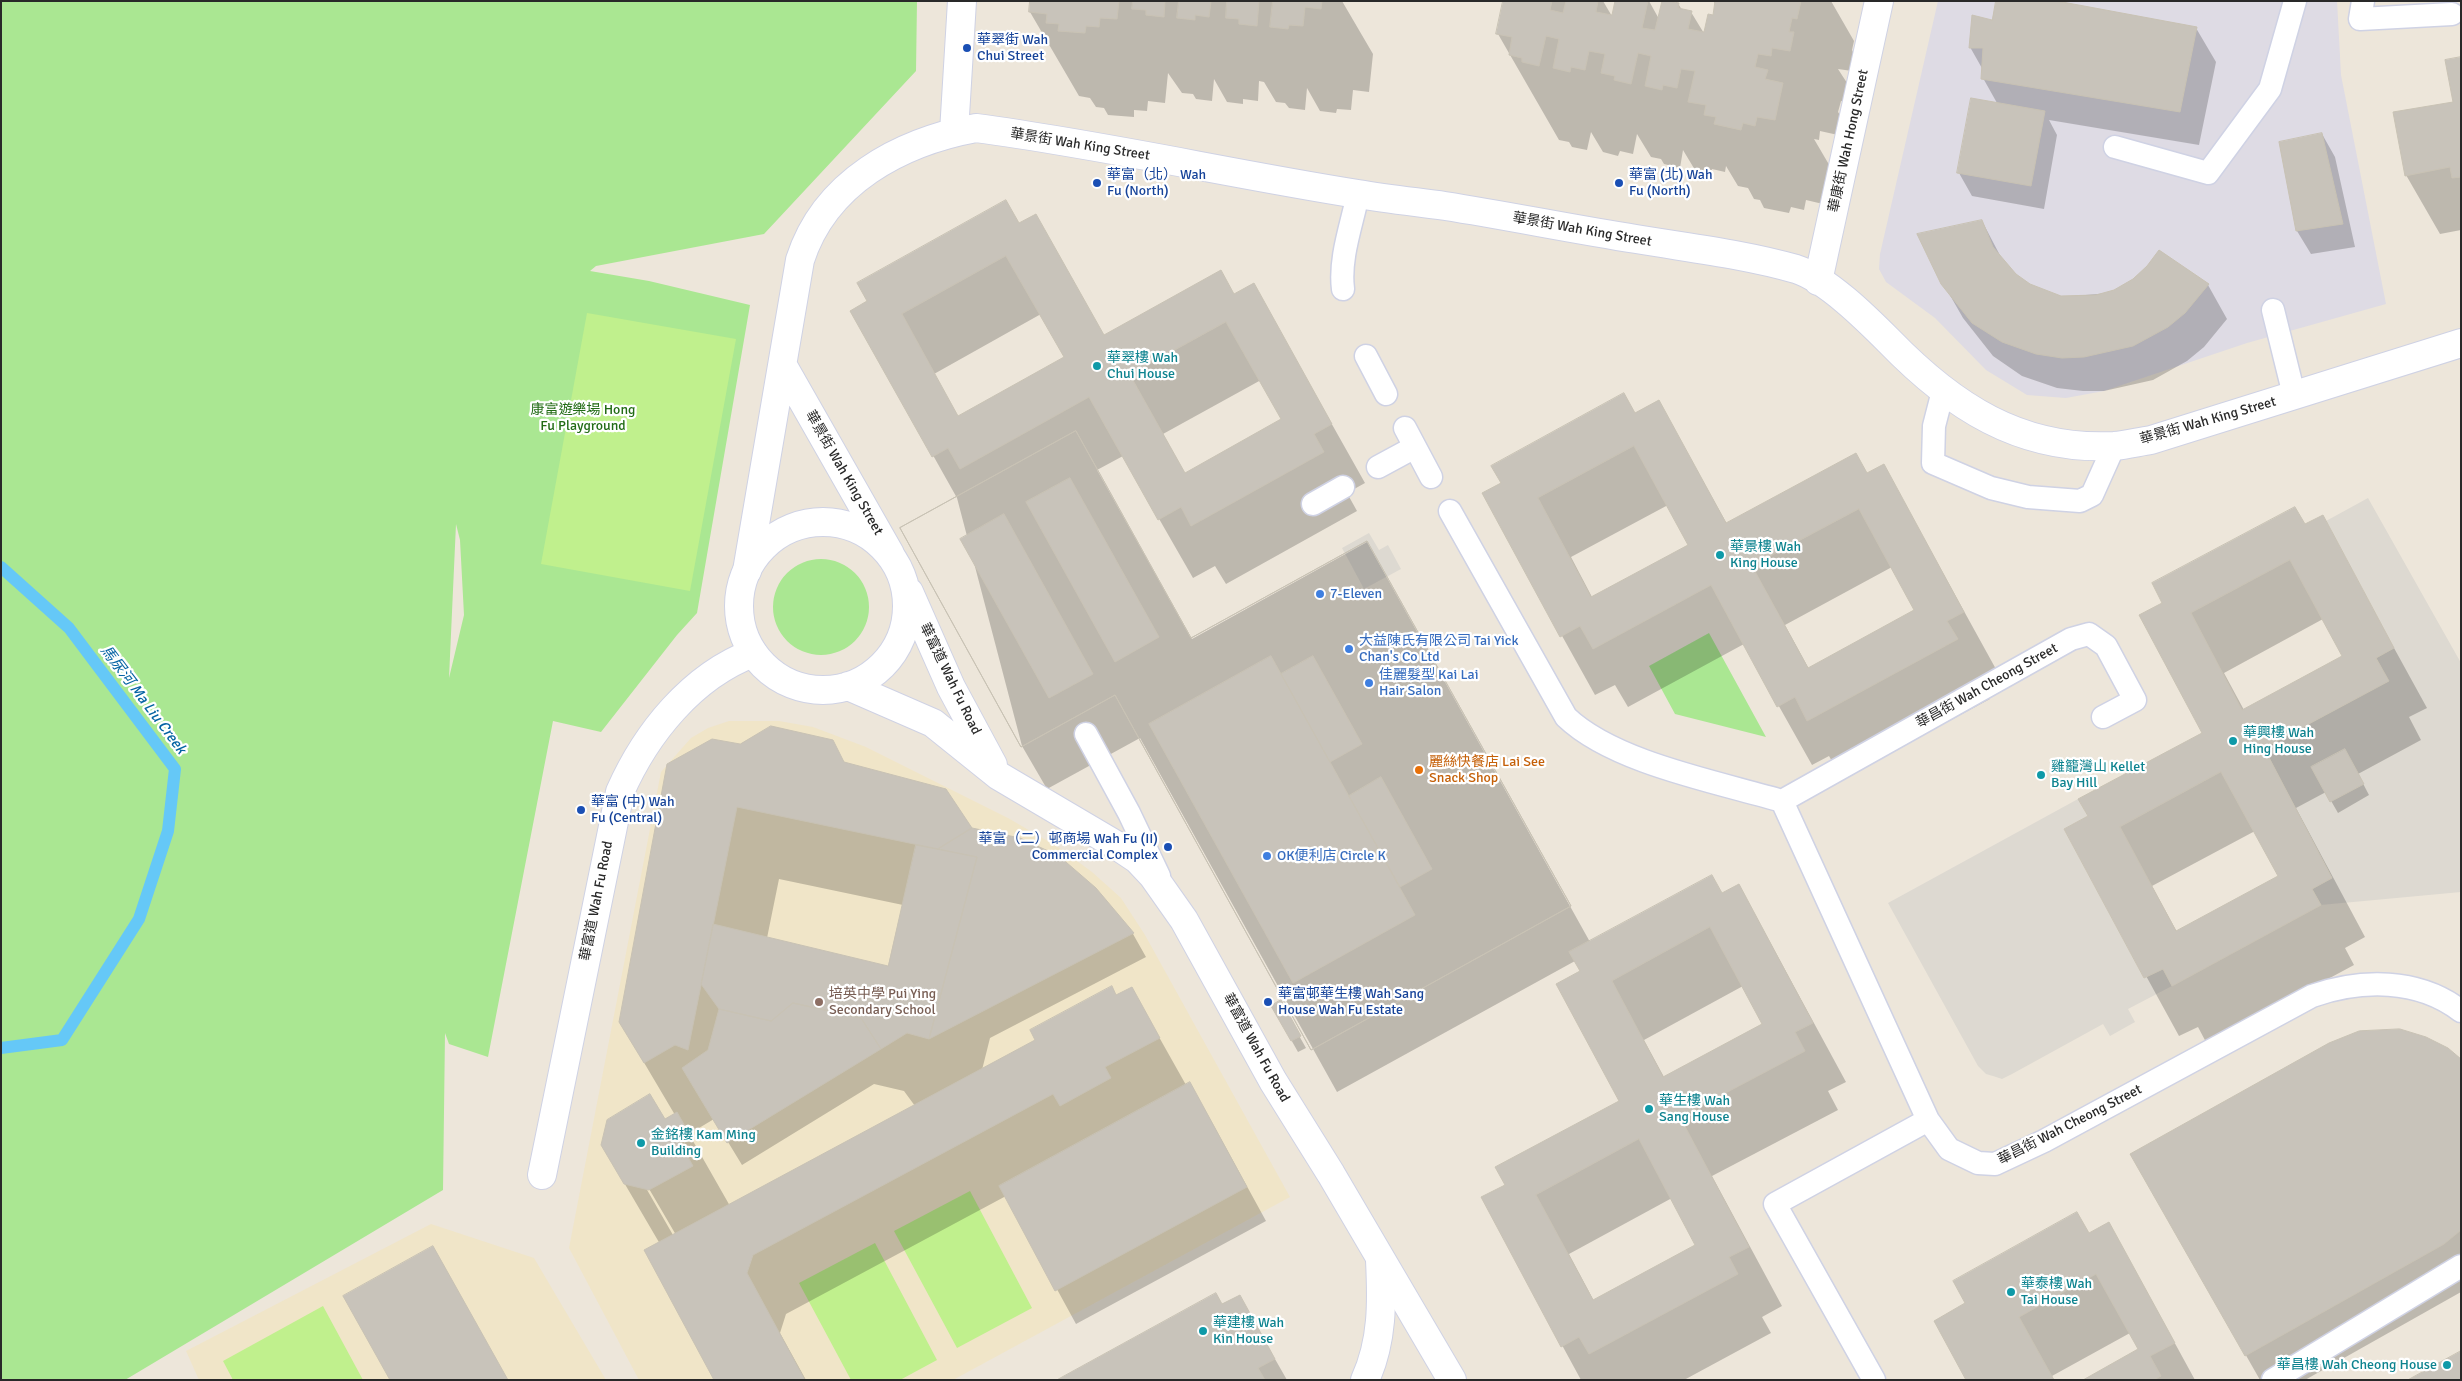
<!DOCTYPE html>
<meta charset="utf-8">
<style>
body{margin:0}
#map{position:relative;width:2462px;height:1381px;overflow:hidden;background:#ede6da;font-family:Signika,sans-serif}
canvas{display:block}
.frame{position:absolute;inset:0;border:2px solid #292929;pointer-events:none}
</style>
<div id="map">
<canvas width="2462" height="1381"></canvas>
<div class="frame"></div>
</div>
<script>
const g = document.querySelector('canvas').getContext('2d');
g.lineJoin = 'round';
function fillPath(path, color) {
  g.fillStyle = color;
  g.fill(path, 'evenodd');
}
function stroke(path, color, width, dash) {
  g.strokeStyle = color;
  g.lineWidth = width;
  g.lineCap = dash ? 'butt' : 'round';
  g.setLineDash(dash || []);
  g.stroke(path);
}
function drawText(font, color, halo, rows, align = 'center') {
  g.font = font + ' Signika,"Noto Sans TC",sans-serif';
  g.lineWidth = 4.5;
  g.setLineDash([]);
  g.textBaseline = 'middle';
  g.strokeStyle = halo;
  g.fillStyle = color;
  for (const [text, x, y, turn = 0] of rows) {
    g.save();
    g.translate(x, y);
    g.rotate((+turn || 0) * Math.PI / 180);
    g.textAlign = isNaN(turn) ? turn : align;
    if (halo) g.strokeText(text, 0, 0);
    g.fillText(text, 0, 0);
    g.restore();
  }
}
fillPath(new Path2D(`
 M 1938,1 L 2337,1 L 2341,75 L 2386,304 L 2247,343 L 2104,391 L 2066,398 L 2027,395 L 1986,370 L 1935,318 L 1886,282 L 1879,269 L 1880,254 Z`), '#dedbe4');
fillPath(new Path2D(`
 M 729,721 L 779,721 L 813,727 L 866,747 L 1008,818 L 1058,847 L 1092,872 L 1121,898 L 1145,935 L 1290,1197 L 953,1380 L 639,1380 L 569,1248 L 661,772 L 691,738 L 708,728 Z
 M 431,1224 L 534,1258 L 606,1380 L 199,1380 L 186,1351 Z`), '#f0e5c8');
fillPath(new Path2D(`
 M 1,1 L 917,1 L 916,71 L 764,234 L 596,266 L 590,271 L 649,281 L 750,305 L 697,613 L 677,635 L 601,732 L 553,721 L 488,1057 L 449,1044 L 445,1033 L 443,1190 L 125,1380 L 1,1380 ZM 456,524 L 460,540 L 464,615 L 449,678 Z
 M773 607a48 48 0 1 1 96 0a48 48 0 1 1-96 0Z
 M 1709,633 L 1766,737 L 1675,714 L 1649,666 Z`), '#aae792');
fillPath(new Path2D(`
 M 587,313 L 736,339 L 690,591 L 541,564 Z
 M 970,1191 L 1032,1308 L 957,1348 L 894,1231 Z
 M 875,1243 L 937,1360 L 900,1380 L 851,1380 L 799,1283 Z
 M 323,1306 L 363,1380 L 233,1380 L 223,1361 Z`), '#c0f08d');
fillPath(new Path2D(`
 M 2368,498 L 2461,663 L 2461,892 L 2321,905 L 2312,889 L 2332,878 L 2264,748 L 2388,681 L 2376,658 L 2394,648 L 2326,521 Z
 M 1369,533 L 1379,550 L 1388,545 L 1401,569 L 1364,589 L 1342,548 Z
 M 2078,799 L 2088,816 L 2064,829 L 2144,978 L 2163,969 L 2172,986 L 2128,1009 L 2135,1022 L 2110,1036 L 2103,1024 L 2012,1074 L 2002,1079 L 1993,1076 L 1986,1074 L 1978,1066 L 1888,903 Z`), '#ddd9d1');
fillPath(new Path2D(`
 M 1031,1 L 1342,1 L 1373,54 L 1369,92 L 1353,90 L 1351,110 L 1337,109 L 1336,113 L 1320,111 L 1307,88 L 1305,110 L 1289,108 L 1285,103 L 1276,102 L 1264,82 L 1259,81 L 1258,101 L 1243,99 L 1243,104 L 1227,102 L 1214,79 L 1212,101 L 1196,99 L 1193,94 L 1182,93 L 1168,73 L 1165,103 L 1148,101 L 1147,111 L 1134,110 L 1134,117 L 1108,115 L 1104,108 L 1096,107 L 1090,98 L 1079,96 L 1030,12 Z
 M 1504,1 L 1603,1 L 1613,18 L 1616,1 L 1649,1 L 1659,19 L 1679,5 L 1682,10 L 1691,12 L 1705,35 L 1714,16 L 1716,5 L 1713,1 L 1831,1 L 1854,41 L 1852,50 L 1855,56 L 1852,71 L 1838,69 L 1849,86 L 1846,102 L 1841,101 L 1838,112 L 1842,118 L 1838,135 L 1820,131 L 1819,140 L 1814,139 L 1831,168 L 1823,204 L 1806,200 L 1804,210 L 1791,207 L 1789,213 L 1764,208 L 1760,200 L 1754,199 L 1748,188 L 1738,186 L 1726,166 L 1725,172 L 1712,169 L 1711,173 L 1695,170 L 1683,150 L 1680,168 L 1664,164 L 1661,159 L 1651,157 L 1637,134 L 1633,154 L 1620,151 L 1618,156 L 1603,152 L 1591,132 L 1587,150 L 1572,147 L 1569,142 L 1559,140 L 1498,34 Z
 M 1993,21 L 2196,28 L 2216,62 L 2199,145 L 2049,120 L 2057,135 L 2044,209 L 1972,196 L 1959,173 L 1997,103 L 1983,78 L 1983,70 L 1970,47 Z
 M 2461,58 L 2461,230 L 2440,234 L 2406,175 L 2454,103 Z
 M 2322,134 L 2335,157 L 2355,247 L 2311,254 L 2297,231 Z
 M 1982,221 L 2004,263 L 2015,275 L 2029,285 L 2061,297 L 2208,285 L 2227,319 L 2204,347 L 2187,361 L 2153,380 L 2104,391 L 2083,391 L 2057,388 L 2022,376 L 1993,356 L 1963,318 L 1943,283 Z
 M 1019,225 L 1104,336 L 1234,295 L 1253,284 L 1365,483 L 1347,493 L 1357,511 L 1226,584 L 1215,566 L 1193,578 L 1123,456 L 1097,470 L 1192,639 L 1367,542 L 1590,942 L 1722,895 L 1739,885 L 1846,1082 L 1828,1091 L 1838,1110 L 1712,1176 L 1782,1306 L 1762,1317 L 1771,1333 L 1684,1380 L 1581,1380 L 1482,1198 L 1506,1185 L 1620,1102 L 1581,972 L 1575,961 L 1337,1092 L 1140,738 L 1047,789 L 1022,746 L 957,498 L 852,311 ZM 1041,314 L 1065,358 L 958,417 L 934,374 ZM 1261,380 L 1283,420 L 1185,474 L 1163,434 ZM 1743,986 L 1763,1024 L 1664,1077 L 1644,1040 ZM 1672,1198 L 1697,1246 L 1594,1301 L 1569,1254 Z
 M 1658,401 L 1727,524 L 1867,474 L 1884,466 L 1997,671 L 1980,680 L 1990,699 L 1842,779 L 1829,756 L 1812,765 L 1744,644 L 1628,707 L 1615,685 L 1595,695 L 1483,494 ZM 1668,505 L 1690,545 L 1592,597 L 1571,557 ZM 1892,567 L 1916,611 L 1809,669 L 1785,625 Z
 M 2322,517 L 2427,708 L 2409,717 L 2421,740 L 2358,774 L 2369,795 L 2338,813 L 2326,792 L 2296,808 L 2365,937 L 2345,948 L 2354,965 L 2207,1044 L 2198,1027 L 2179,1036 L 2066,830 L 2089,816 L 2204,733 L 2141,616 ZM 2323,619 L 2344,657 L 2244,710 L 2224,673 ZM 2255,831 L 2280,877 L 2177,932 L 2152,886 Z
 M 832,741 L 845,764 L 972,830 L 1095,889 L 1133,934 L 1146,957 L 990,1038 L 982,1070 L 1132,989 L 1186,1085 L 1190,1084 L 1209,1117 L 1266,1221 L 1076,1324 L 1006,1196 L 786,1314 L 780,1333 L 806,1380 L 716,1380 L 660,1244 L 602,1145 L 675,1115 L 620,1022 L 740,745 ZM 779,879 L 903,905 L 889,967 L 767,938 ZM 874,1084 L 904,1091 L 915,1106 L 730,1206 L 689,1134 L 714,1119 L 742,1165 ZM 648,1187 L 676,1235 L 673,1235 L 646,1188 Z
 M 1280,1002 L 1306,1048 L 1298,1052 L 1272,1006 Z
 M 2461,1060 L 2461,1292 L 2305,1380 L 2260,1380 L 2132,1155 Z
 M 2089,1235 L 2142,1283 L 2195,1380 L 2085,1380 L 2139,1350 L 2130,1333 L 2052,1376 L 2054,1380 L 1968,1380 L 1935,1321 Z
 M 1239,1296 L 1287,1380 L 1060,1380 Z`), '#0003');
stroke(new Path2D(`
 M 1,567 L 69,628 L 175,769 L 168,831 L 139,919 L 62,1040 L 1,1048`), '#65c8f7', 12);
const building = new Path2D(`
 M 1030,1 L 1119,1 L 1117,19 L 1100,18 L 1099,27 L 1086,26 L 1085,33 L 1058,31 L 1059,24 L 1046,23 L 1047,14 L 1029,12 Z
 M 1133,1 L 1165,1 L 1164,17 L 1146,15 L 1146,10 L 1132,9 Z
 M 1179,1 L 1211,1 L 1209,17 L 1195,15 L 1195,20 L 1177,18 Z
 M 1227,1 L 1259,1 L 1257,26 L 1239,24 L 1239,19 L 1226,18 Z
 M 1273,1 L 1322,1 L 1321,9 L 1305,7 L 1303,26 L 1289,25 L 1288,29 L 1270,27 Z
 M 1503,1 L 1552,1 L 1550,10 L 1563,13 L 1566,1 L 1598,1 L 1596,12 L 1612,15 L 1615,1 L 1648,1 L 1642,28 L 1655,30 L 1662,1 L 1669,1 L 1679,3 L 1678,8 L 1692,11 L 1688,29 L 1704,32 L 1708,14 L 1713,15 L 1715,1 L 1801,1 L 1797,19 L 1792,18 L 1789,32 L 1794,32 L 1790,51 L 1772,48 L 1771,56 L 1758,54 L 1755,67 L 1768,70 L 1765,79 L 1783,83 L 1775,120 L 1757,117 L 1755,126 L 1743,123 L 1741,130 L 1714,124 L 1716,117 L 1704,115 L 1706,105 L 1688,102 L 1695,71 L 1681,69 L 1677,88 L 1663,85 L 1662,90 L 1645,86 L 1651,56 L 1638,53 L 1631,84 L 1614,80 L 1615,76 L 1601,73 L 1605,54 L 1589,51 L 1585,70 L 1571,67 L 1570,72 L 1553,68 L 1559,39 L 1546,36 L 1539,66 L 1522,62 L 1522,58 L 1509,55 L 1512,37 L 1496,34 Z
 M 1996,1 L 2057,1 L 2197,27 L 2180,112 L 1981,79 L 1983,48 L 1969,48 L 1972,15 L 1992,20 Z
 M 2461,57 L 2461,177 L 2452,178 L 2450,167 L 2405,176 L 2393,112 L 2453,102 L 2445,60 Z
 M 1971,98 L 2045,111 L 2031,186 L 1957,173 Z
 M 2322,133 L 2343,224 L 2296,231 L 2279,142 Z
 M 1006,200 L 1019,223 L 1036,214 L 1104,335 L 1221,270 L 1234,294 L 1254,283 L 1332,424 L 1314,434 L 1324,452 L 1191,526 L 1181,507 L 1158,520 L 1089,397 L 960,469 L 948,448 L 932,457 L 850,311 L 867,301 L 857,283 ZM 1006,256 L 1064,357 L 958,416 L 902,314 ZM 1226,322 L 1281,419 L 1185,473 L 1130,375 Z
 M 1982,220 L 1993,247 L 2016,274 L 2030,284 L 2061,296 L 2096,295 L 2114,290 L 2133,279 L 2147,266 L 2159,250 L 2209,284 L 2185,313 L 2168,327 L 2133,346 L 2084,357 L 2062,358 L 2036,354 L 2002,342 L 1972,323 L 1941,284 L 1917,234 Z
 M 1624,393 L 1635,413 L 1659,400 L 1726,523 L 1856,453 L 1867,473 L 1884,464 L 1964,612 L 1947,621 L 1958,639 L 1807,721 L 1795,697 L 1777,707 L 1711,585 L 1593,649 L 1580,626 L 1560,637 L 1482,493 L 1501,483 L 1491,466 ZM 1634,446 L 1688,545 L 1591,597 L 1538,498 ZM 1859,509 L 1914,610 L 1808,668 L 1752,566 Z
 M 1076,431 L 1191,638 L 1367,541 L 1571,906 L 1311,1050 L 1115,695 L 1021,747 L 900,528 ZM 1313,656 L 1362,744 L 1330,762 L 1281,674 ZM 1381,777 L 1432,869 L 1400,887 L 1349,796 Z
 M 1076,431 L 1191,638 L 1367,541 L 1571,906 L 1311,1050 L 1115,695 L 1021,747 L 900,528 Z
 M 1070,478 L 1159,637 L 1115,662 L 1026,502 Z
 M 2295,507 L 2305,524 L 2323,515 L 2394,648 L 2376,658 L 2389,681 L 2264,748 L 2332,878 L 2312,889 L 2321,905 L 2172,986 L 2163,969 L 2144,978 L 2064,829 L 2088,816 L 2078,799 L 2202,733 L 2139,615 L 2162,603 L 2152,583 ZM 2290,560 L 2342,656 L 2242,710 L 2191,613 ZM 2221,772 L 2278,876 L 2176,931 L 2120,827 Z
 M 1004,514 L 1093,674 L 1049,698 L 960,539 Z
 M 1271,656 L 1415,915 L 1293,983 L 1149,724 Z
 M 771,726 L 833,740 L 844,762 L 946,789 L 972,828 L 938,849 L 737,807 L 688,1050 L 675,1045 L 644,1063 L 619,1022 L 667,764 L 712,739 L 740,744 Z
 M 2345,749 L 2364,784 L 2330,802 L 2311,767 Z
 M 972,828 L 1020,838 L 1059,856 L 1096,888 L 1134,933 L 929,1039 L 977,857 L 938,849 Z
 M 916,845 L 977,857 L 929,1039 L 907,1033 L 881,1049 L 861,1018 L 793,1003 L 771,1021 L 719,1009 L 701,984 L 713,924 L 888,966 Z
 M 1712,875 L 1722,893 L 1739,884 L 1813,1023 L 1795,1032 L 1805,1051 L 1680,1117 L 1749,1247 L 1729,1257 L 1738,1274 L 1589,1354 L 1579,1337 L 1561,1347 L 1481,1197 L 1505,1185 L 1495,1167 L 1619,1101 L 1556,984 L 1580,971 L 1569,952 ZM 1710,927 L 1762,1024 L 1663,1077 L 1612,981 ZM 1639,1139 L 1695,1245 L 1593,1300 L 1536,1195 Z
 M 1112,986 L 1116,995 L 1132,987 L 1160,1038 L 1105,1067 L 1111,1078 L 1060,1106 L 1053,1094 L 753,1255 L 747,1273 L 805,1380 L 714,1380 L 644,1250 L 1035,1040 L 1030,1030 Z
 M 1281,1000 L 1301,1036 L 1291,1041 L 1271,1006 Z
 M 793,1003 L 861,1018 L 881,1049 L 727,1143 L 682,1068 L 708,1050 L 719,1009 L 771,1021 Z
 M 2400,1029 L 2426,1037 L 2448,1048 L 2461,1059 L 2461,1230 L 2444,1244 L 2245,1356 L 2130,1154 L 2329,1043 L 2359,1031 Z
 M 1190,1082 L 1247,1187 L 1055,1291 L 999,1186 Z
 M 650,1094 L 665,1119 L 677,1112 L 690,1135 L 679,1141 L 693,1166 L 649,1190 L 624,1184 L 601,1145 L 607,1120 Z
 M 2077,1212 L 2089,1233 L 2109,1222 L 2175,1343 L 2150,1356 L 2161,1376 L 2154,1380 L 2083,1380 L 2138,1349 L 2096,1274 L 2019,1317 L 2054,1380 L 1966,1380 L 1934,1321 L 1965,1303 L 1953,1281 Z
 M 433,1246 L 508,1380 L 390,1380 L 343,1296 Z
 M 1216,1293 L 1222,1304 L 1240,1295 L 1275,1359 L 1258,1368 L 1265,1380 L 1057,1380 Z
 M 2461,1351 L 2461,1380 L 2408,1380 Z`);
fillPath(building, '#c8c3ba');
stroke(building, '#c8c2b4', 1);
const service = new Path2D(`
 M 2363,1 L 2360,19 L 2452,14
 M 2115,147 L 2208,173 L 2270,89 L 2295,1
 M 1343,289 C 1339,258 1352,224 1358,194
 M 2273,310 L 2294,395
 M 1366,356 L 1386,394
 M 1943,391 L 1934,426 L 1933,463 L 1991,488 L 2028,497 L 2080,501 L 2092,495 L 2114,446
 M 1405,428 L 1431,477
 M 1378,467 L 1415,447
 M 1313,504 L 1343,487
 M 1450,511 L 1566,717 C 1614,763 1718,782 1782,801 L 1928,1120 L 1949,1149 L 1978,1163 L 1995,1164 L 2044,1141 L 2312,996 C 2361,979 2418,978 2461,1011
 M 1086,734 L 1129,813 L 1159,876
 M 1782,801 L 2071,639 L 2089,634 L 2106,646 L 2135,700 L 2103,717
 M 1874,1380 L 1775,1204 L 1928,1120
 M 2273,1380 L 2461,1266`);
const minor = new Path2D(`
 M 954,132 L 962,1
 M 1818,281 L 1879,1
 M 783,366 L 890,554
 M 747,571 L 800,260 C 825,182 900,142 976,128 C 1105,145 1231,174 1358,194 C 1387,199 1416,202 1445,206 C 1509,216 1572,229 1636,239 C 1689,248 1744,254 1796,269 C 1827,279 1867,319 1889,341 C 1952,406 2020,451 2114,446 C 2126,445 2138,442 2151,440 L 2461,343
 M 542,1175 L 620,792 C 646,733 692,676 753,653
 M 1365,1380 C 1383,1341 1382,1301 1380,1260`);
const tertiary = new Path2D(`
 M739 606a84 84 0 1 1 168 0a84 84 0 1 1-168 0Z
 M 909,592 L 951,687 L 993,765
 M 848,686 L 933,723 L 999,776 L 1116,845 L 1137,859 L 1153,876 L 1184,920 L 1273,1081 L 1331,1174 L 1452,1380`);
stroke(service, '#cfd2e4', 25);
stroke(minor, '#cfd2e4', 30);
stroke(tertiary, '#cfd2e4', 30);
stroke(service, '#fff', 22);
stroke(minor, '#fff', 28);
stroke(tertiary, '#fff', 28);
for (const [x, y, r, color] of [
 [967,48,5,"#1a4fb4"],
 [1097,183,5,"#1a4fb4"],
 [1619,183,5,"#1a4fb4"],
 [1097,366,5,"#0f9aa8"],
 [1720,555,5,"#0f9aa8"],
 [1320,594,5,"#3f7fe0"],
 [1349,649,5,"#3f7fe0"],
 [1369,683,5,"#3f7fe0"],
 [2233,741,5,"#0f9aa8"],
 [1419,770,5,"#e8710a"],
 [2041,775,5,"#0f9aa8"],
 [581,810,5,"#1a4fb4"],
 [1168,847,5,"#1a4fb4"],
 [1267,856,5,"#3f7fe0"],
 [819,1002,5,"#8d6e63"],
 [1268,1002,5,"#1a4fb4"],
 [1649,1109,5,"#0f9aa8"],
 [641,1143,5,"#0f9aa8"],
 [2011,1292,5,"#0f9aa8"],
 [1203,1331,5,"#0f9aa8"],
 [2447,1365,5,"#0f9aa8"]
]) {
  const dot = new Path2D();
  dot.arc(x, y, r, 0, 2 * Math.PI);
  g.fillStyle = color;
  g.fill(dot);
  stroke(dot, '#fff', 2);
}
drawText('14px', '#164399', '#fff', [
 ["華翠街 Wah",977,40],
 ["Chui Street",977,56],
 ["華富（北） Wah",1107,175],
 ["Fu (North)",1107,191],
 ["華富 (北) Wah",1629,175],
 ["Fu (North)",1629,191],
 ["華富 (中) Wah",591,802],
 ["Fu (Central)",591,818],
 ["華富（二）邨商場 Wah Fu (II)",1158,839,"right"],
 ["Commercial Complex",1158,855,"right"],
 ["華富邨華生樓 Wah Sang",1278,994],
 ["House Wah Fu Estate",1278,1010]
], 'left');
drawText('14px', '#292929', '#fff', [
 ["華康街 Wah Hong Street",1849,141,-78],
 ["華景街 Wah King Street",1080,145,9],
 ["華景街 Wah King Street",1582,230,10],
 ["華景街 Wah King Street",2208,421,-16],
 ["華景街 Wah King Street",844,473,60],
 ["華富道 Wah Fu Road",950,679,64],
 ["華昌街 Wah Cheong Street",1987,686,-29],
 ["華富道 Wah Fu Road",597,901,-79],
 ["華富道 Wah Fu Road",1256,1048,61],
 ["華昌街 Wah Cheong Street",2070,1125,-27]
]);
drawText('14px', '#0d838f', '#fff', [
 ["華翠樓 Wah",1107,358],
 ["Chui House",1107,374],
 ["華景樓 Wah",1730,547],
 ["King House",1730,563],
 ["華興樓 Wah",2243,733],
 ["Hing House",2243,749],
 ["雞籠灣山 Kellet",2051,767],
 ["Bay Hill",2051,783],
 ["華生樓 Wah",1659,1101],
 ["Sang House",1659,1117],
 ["金銘樓 Kam Ming",651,1135],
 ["Building",651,1151],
 ["華泰樓 Wah",2021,1284],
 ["Tai House",2021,1300],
 ["華建樓 Wah",1213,1323],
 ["Kin House",1213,1339],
 ["華昌樓 Wah Cheong House",2437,1365,"right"]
], 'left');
drawText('14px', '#226b15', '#fff', [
 ["康富遊樂場 Hong",583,410],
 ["Fu Playground",583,426]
]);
drawText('14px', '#366cbe', '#fff', [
 ["7-Eleven",1330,594],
 ["大益陳氏有限公司 Tai Yick",1359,641],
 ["Chan's Co Ltd",1359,657],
 ["佳麗髮型 Kai Lai",1379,675],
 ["Hair Salon",1379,691],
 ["OK便利店 Circle K",1277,856]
], 'left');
drawText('14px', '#c56008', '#fff', [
 ["麗絲快餐店 Lai See",1429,762],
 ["Snack Shop",1429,778]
], 'left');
drawText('14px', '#785e54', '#fff', [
 ["培英中學 Pui Ying",829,994],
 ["Secondary School",829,1010]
], 'left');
drawText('italic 15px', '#0463a3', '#fff', [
 ["馬尿河 Ma Liu Creek",143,700,53]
]);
</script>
